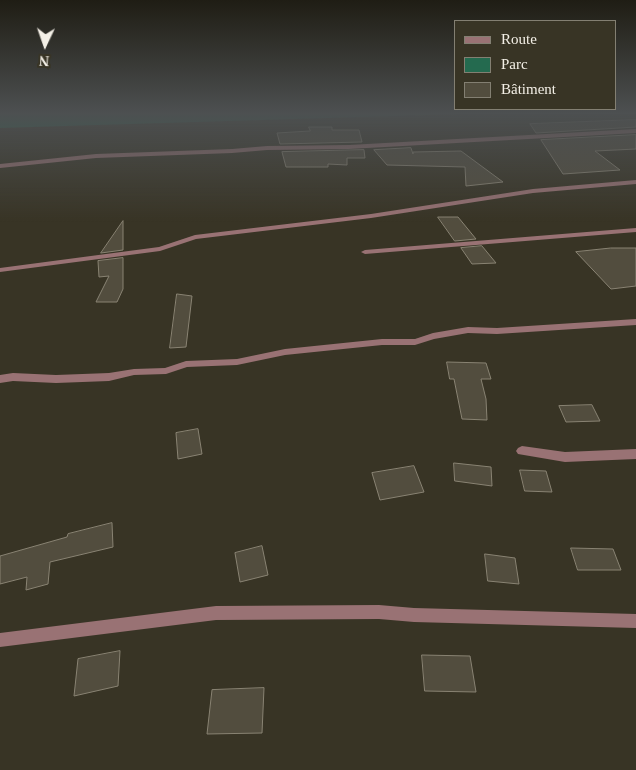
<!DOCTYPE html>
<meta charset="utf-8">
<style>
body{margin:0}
#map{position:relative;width:636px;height:770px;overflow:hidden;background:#383425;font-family:"Times New Roman",serif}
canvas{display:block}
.legend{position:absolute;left:454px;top:20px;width:162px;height:90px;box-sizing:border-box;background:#383425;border:1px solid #837f72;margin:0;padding:6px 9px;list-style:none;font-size:15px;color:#f3efe6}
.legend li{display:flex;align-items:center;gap:10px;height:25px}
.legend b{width:25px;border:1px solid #837f72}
.north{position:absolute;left:20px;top:20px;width:50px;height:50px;-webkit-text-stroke:4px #383425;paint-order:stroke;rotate:183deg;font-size:14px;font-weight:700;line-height:20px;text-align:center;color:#f3efe6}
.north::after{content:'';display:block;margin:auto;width:18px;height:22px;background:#f3efe6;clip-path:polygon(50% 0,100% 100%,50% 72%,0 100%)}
</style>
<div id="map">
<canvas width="636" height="770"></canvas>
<ul class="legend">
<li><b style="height:6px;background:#997274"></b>Route</li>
<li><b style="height:14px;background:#246a4f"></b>Parc</li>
<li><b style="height:14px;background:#524d3e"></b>Bâtiment</li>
</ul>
<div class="north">N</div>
</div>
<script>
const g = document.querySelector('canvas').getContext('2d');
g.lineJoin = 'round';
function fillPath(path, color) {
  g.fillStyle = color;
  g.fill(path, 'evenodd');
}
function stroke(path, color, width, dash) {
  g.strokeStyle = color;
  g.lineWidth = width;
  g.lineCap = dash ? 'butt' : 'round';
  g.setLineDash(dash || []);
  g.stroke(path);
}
fillPath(new Path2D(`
 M 0,114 L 459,114 L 0,128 Z`), '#246a4f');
const building = new Path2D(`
 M 636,120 L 636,127 L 536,133 L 530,124 Z
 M 309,127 L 332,127 L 332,130 L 359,130 L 362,142 L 280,144 L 277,133 L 310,131 Z
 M 636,135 L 636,149 L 595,151 L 620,170 L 563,174 L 541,140 Z
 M 411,148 L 413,154 L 413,152 L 461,151 L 503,182 L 466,186 L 465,167 L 387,165 L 374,150 Z
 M 364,150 L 365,158 L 347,158 L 347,165 L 328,164 L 328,167 L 286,167 L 282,152 Z
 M 438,217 L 458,217 L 476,239 L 455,241 Z
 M 123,221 L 123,250 L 101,253 Z
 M 482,246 L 496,263 L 472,264 L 461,248 Z
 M 611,248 L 636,248 L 636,286 L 611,289 L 576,252 Z
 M 123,258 L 123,289 L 117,302 L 96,302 L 109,276 L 99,277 L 98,261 Z
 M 177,294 L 192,296 L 186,347 L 170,348 Z
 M 447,362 L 486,363 L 491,379 L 481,379 L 486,399 L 487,420 L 462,419 L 454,379 L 450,379 Z
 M 592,405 L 600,421 L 566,422 L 559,406 Z
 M 198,429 L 202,454 L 178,459 L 176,433 Z
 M 454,463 L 491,467 L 492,486 L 455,481 Z
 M 414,466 L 424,492 L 380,500 L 372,473 Z
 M 520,470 L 546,471 L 552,492 L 525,491 Z
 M 112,523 L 113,547 L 50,562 L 48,584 L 26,590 L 27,577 L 0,584 L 0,556 L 67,537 L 68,534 Z
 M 262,546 L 268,575 L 240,582 L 235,553 Z
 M 571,548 L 613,549 L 621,570 L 578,570 Z
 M 485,554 L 515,558 L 519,584 L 488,581 Z
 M 120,651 L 118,686 L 74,696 L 78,659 Z
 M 422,655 L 470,656 L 476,692 L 425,691 Z
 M 264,688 L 262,733 L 207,734 L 212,690 Z`);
fillPath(building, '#524d3e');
stroke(building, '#898373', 1);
fillPath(new Path2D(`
 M 636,129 L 636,133 L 349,149 L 267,150 L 232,153 L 96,158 L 0,168 L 0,164 L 96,154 L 232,149 L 267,146 L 349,145 Z
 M 636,180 L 636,184 L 533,193 L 371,218 L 196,239 L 160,251 L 0,272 L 0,268 L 159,247 L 195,235 L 371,214 L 533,189 Z
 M 636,228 L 636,232 L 365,254 L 361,252 L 365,250 Z
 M 636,319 L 636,325 L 497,334 L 468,333 L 434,339 L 415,345 L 382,345 L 285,355 L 237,365 L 187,367 L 166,374 L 134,375 L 109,381 L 56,383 L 13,381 L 0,383 L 0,375 L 13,373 L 56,375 L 109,373 L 134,369 L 165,368 L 186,361 L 237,359 L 285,349 L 382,339 L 415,339 L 433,333 L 468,327 L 497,328 Z
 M 522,446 L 565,452 L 636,449 L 636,459 L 565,462 L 518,454 L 516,451 L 518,448 Z
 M 379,605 L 414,608 L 636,614 L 636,628 L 414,622 L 379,619 L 216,620 L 0,647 L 0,633 L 216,606 Z`), '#997274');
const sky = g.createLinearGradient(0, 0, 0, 222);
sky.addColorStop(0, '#1f1d14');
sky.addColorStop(0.51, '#4d5051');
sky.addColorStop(1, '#4d505100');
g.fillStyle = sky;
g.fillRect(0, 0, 636, 222);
</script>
